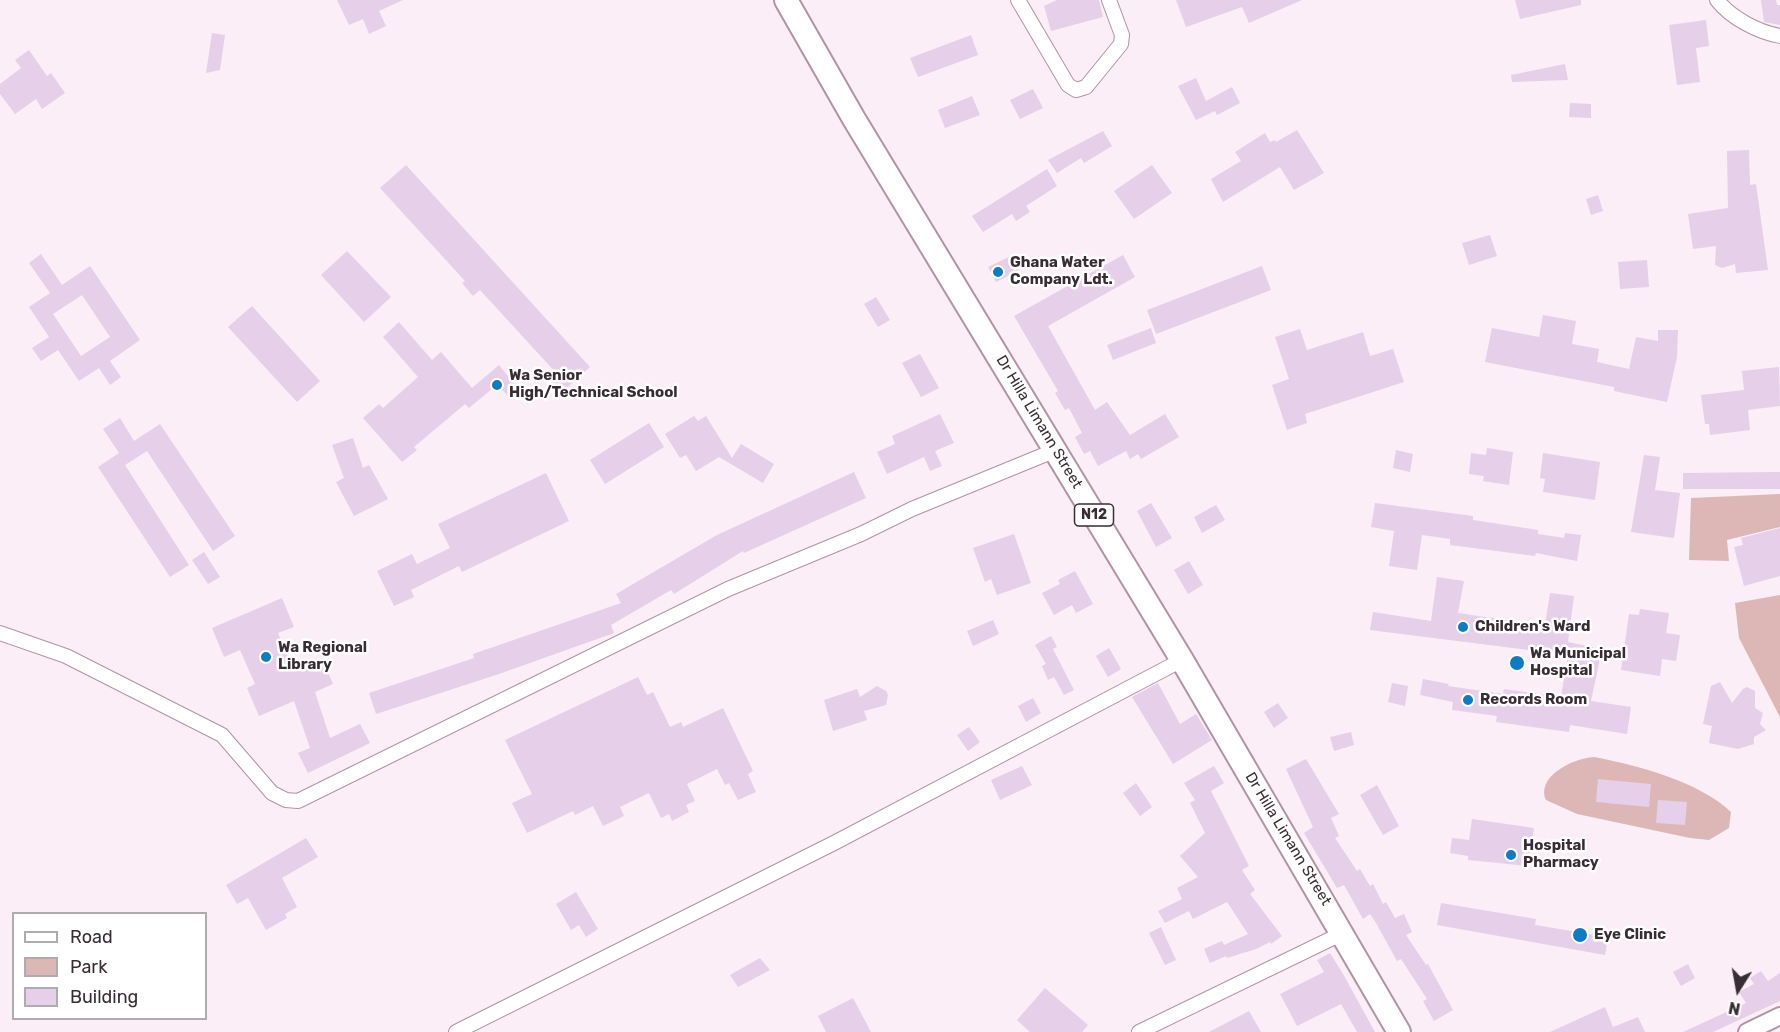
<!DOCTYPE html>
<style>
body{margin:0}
#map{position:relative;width:1780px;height:1032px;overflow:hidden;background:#fbeef6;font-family:Rubik,sans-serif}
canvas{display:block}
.legend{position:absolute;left:12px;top:912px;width:195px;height:108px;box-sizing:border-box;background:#fff;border:2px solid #b0abae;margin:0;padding:8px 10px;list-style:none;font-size:18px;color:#392d34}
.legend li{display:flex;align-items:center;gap:12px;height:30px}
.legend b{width:30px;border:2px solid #b0abae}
.north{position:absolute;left:1708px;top:960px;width:60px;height:60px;-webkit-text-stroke:4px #fff;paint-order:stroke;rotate:191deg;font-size:16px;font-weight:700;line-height:24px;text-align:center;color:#392d34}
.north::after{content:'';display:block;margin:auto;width:21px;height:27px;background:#392d34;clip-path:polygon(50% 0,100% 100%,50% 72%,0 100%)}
</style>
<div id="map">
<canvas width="1780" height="1032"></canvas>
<ul class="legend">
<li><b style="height:8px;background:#fff"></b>Road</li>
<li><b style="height:16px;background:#ddb7b6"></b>Park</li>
<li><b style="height:16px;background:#e6cfe9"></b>Building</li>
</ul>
<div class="north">N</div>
</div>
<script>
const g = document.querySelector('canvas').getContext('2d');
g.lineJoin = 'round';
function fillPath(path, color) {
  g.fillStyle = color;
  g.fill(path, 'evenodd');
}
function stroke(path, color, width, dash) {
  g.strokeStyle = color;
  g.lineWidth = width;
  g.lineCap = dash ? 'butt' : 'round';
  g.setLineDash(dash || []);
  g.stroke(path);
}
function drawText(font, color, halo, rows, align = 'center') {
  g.font = font + ' Rubik,sans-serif';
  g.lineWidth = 5;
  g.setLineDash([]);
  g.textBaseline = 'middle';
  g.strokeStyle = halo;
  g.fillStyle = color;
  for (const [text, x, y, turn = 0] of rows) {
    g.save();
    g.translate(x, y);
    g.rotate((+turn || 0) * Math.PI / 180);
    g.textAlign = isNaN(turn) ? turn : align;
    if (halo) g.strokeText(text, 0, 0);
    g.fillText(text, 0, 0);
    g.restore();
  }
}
fillPath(new Path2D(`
 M 1780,494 L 1780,527 L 1727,540 L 1729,561 L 1689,560 L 1691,498 Z
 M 1780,595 L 1780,717 L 1739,638 L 1735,603 Z
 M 1594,757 C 1637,765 1700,782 1731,812 L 1729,828 L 1709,840 L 1690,838 L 1577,814 L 1546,800 C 1536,776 1574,758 1594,757 Z`), '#ddb7b6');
fillPath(new Path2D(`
 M 337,0 L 403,0 L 379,11 L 386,26 L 369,34 L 363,19 L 349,25 Z
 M 1057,0 L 1099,0 L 1103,17 L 1051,31 L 1044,6 Z
 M 1176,0 L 1302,0 L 1249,23 L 1242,7 L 1186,27 Z
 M 1515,0 L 1581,0 L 1581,5 L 1520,19 Z
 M 1761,0 L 1776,0 L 1777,5 L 1780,5 L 1780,25 L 1764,22 Z
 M 1706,20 L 1709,46 L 1696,48 L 1700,82 L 1677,85 L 1669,25 Z
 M 212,33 L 225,35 L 220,70 L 206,73 Z
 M 971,35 L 978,55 L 918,77 L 910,58 Z
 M 29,50 L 47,76 L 51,73 L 65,93 L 42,109 L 36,99 L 15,114 L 0,94 L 0,84 L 21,68 L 15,60 Z
 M 1565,64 L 1568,80 L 1512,82 L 1511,75 Z
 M 1196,78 L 1206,101 L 1232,87 L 1240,103 L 1217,115 L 1215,111 L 1196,120 L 1178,86 Z
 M 1033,89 L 1043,108 L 1020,119 L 1010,100 Z
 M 972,96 L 980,115 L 945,128 L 938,110 Z
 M 1570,103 L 1591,104 L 1591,118 L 1569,117 Z
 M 1297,130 L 1324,173 L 1294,190 L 1280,167 L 1223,202 L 1211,179 L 1241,161 L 1235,152 L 1265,133 L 1270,142 L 1275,140 L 1276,142 Z
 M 1103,131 L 1112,146 L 1084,163 L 1081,158 L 1057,173 L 1048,160 Z
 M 1749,150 L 1750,185 L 1756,184 L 1768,270 L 1736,273 L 1735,264 L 1722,268 L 1715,265 L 1716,246 L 1693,249 L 1688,214 L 1728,208 L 1727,151 Z
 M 406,165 L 590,367 L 560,394 L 550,383 L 558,375 L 480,290 L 473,296 L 462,283 L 465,281 L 380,188 Z
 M 1152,165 L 1172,193 L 1134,219 L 1114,191 Z
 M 1047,169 L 1057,186 L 1026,206 L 1030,212 L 1016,221 L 1012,214 L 983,232 L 972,216 Z
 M 1598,195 L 1603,211 L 1591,215 L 1586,199 Z
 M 1490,235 L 1497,256 L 1469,265 L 1462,243 Z
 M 347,251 L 391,297 L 364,322 L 321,275 Z
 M 41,254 L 62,285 L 90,266 L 140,340 L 110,361 L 121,377 L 110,385 L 99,368 L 79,381 L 58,350 L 41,361 L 32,348 L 49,337 L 29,307 L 50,293 L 29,263 ZM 82,295 L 110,337 L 81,356 L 53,314 Z
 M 1123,255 L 1135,277 L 1048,326 L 1095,410 L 1107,402 L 1130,435 L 1165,414 L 1179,437 L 1141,459 L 1138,454 L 1130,459 L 1126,451 L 1098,466 L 1090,451 L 1084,454 L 1075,437 L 1082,433 L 1069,408 L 1065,410 L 1055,393 L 1058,391 L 1014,316 Z
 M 1011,256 L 1018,271 L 996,282 L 988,267 Z
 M 1647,260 L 1649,287 L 1620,289 L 1618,262 Z
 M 1262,266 L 1271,290 L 1156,334 L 1147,310 Z
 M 876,297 L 890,320 L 878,327 L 864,304 Z
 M 252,306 L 320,381 L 297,402 L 228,327 Z
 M 1543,315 L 1576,321 L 1572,344 L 1599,349 L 1597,362 L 1629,369 L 1636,337 L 1658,341 L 1658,330 L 1678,330 L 1677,357 L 1667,402 L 1614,391 L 1614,387 L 1485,362 L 1492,328 L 1539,337 Z
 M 399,322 L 432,360 L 441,352 L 472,388 L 499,365 L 519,390 L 509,398 L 498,384 L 469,408 L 465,404 L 414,447 L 417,450 L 402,462 L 363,418 L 379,404 L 383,408 L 418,377 L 383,337 Z
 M 1151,328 L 1156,343 L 1113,360 L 1107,345 Z
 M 1300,329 L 1307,350 L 1363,332 L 1370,356 L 1393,349 L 1404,382 L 1305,414 L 1307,423 L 1287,430 L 1272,385 L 1289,379 L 1275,337 Z
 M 920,354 L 939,388 L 921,397 L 902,363 Z
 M 1779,367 L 1780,406 L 1748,410 L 1750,430 L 1710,435 L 1709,424 L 1705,424 L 1701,395 L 1744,390 L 1742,371 Z
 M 940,414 L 954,443 L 935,451 L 942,466 L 930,471 L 924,457 L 887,474 L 877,452 L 895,444 L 892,436 Z
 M 694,416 L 698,421 L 706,416 L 732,458 L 741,444 L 774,464 L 763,483 L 719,457 L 696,471 L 686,455 L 680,458 L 665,434 Z
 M 120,418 L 134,441 L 160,424 L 235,536 L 213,551 L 147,451 L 125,465 L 189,565 L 170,577 L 98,467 L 119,453 L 103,429 Z
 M 649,423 L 664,447 L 605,484 L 590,460 Z
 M 353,438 L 363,468 L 369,465 L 388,499 L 354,516 L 336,482 L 344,478 L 332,445 Z
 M 1487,448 L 1513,452 L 1509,485 L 1483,481 L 1484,476 L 1469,474 L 1471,453 L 1486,455 Z
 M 1396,450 L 1413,454 L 1410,472 L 1393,468 Z
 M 1543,453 L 1600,462 L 1595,500 L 1543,492 L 1545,479 L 1540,478 Z
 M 1644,455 L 1660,457 L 1655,490 L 1680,493 L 1674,538 L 1631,532 Z
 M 854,472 L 866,498 L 744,553 L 743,551 L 674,594 L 671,590 L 611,625 L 614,633 L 499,674 L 376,714 L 369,693 L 474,658 L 473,654 L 621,603 L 616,594 L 717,535 Z
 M 1780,472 L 1780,489 L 1683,489 L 1683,473 Z
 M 546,473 L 569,521 L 462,572 L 459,566 L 411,590 L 414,597 L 394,606 L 377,571 L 412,554 L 417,564 L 450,548 L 438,524 Z
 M 1151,503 L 1172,538 L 1156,547 L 1137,511 Z
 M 1375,503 L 1473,516 L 1473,520 L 1538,530 L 1538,534 L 1564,538 L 1565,533 L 1581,535 L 1577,561 L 1536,553 L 1535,556 L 1450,545 L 1450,539 L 1422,535 L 1417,570 L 1389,566 L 1394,531 L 1371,527 Z
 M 1216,505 L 1225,520 L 1202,533 L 1194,517 Z
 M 1780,528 L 1780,576 L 1744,586 L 1734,547 L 1743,545 L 1741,538 Z
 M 1014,534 L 1031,583 L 997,595 L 991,579 L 985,582 L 973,548 Z
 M 204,552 L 220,577 L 208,584 L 192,560 Z
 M 1189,561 L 1203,585 L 1188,594 L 1174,570 Z
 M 1075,571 L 1093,604 L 1076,613 L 1072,605 L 1054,615 L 1042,593 L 1060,584 L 1058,580 Z
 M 1437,577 L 1464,581 L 1458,613 L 1513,621 L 1545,625 L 1550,593 L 1574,596 L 1568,642 L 1602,649 L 1591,701 L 1631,707 L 1627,734 L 1570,725 L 1569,732 L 1496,722 L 1497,716 L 1452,710 L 1453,702 L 1420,695 L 1423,679 L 1449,684 L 1448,686 L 1503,694 L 1504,689 L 1561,697 L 1568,655 L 1370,630 L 1373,612 L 1431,621 Z
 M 282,598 L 294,627 L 278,633 L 294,670 L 322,658 L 333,684 L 315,692 L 330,738 L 360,724 L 370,743 L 308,773 L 298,753 L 310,748 L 294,701 L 259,716 L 247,688 L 255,684 L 240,650 L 224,657 L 212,628 Z
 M 1640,609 L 1669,613 L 1666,633 L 1680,635 L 1676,661 L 1662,659 L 1660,676 L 1621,670 L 1629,614 L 1639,615 Z
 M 993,620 L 999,634 L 973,646 L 967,631 Z
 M 1051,636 L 1057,647 L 1053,649 L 1074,690 L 1064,695 L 1054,677 L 1048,680 L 1042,666 L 1046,664 L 1035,645 Z
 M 1109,648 L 1121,669 L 1108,677 L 1096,656 Z
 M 638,677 L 647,695 L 653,692 L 670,727 L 681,722 L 683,727 L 723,708 L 753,771 L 748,774 L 756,792 L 738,800 L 729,783 L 725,785 L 717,769 L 687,784 L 695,801 L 686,805 L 689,812 L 672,821 L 669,814 L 661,818 L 649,793 L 620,807 L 624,816 L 603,826 L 593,806 L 575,815 L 573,811 L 527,833 L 512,803 L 532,794 L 505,740 Z
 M 1720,682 L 1732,703 L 1743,689 L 1747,687 L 1755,691 L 1755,708 L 1763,713 L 1760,724 L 1766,730 L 1754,737 L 1754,744 L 1738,749 L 1709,743 L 1712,726 L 1703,724 L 1711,686 Z
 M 1158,683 L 1180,724 L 1196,714 L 1212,740 L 1173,764 L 1132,697 Z
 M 1392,683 L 1408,686 L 1405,706 L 1388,702 Z
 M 877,686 L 886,691 L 888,695 L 886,705 L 864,711 L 867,720 L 833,731 L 824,700 L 857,689 L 860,697 Z
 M 1033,698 L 1041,713 L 1026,722 L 1018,706 Z
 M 1278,703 L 1288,718 L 1274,728 L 1264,712 Z
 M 969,727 L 980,742 L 968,751 L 957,735 Z
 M 1351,732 L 1354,745 L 1334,751 L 1330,737 Z
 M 1306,759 L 1339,814 L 1331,818 L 1339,836 L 1335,838 L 1357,871 L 1360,869 L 1370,886 L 1373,884 L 1383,904 L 1386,902 L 1395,918 L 1404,914 L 1412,932 L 1406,935 L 1426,965 L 1428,964 L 1453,1010 L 1434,1021 L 1423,1001 L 1427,999 L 1401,959 L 1397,961 L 1376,923 L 1370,914 L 1363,919 L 1344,885 L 1337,888 L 1304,833 L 1313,827 L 1286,769 Z
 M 1022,766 L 1032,785 L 1000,800 L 991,780 Z
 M 1214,766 L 1224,783 L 1211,791 L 1249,866 L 1242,870 L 1255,890 L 1250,894 L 1282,936 L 1271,944 L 1270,942 L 1256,949 L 1227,958 L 1226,956 L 1210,963 L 1204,949 L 1222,941 L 1224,945 L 1248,934 L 1227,902 L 1193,919 L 1189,911 L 1165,923 L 1158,911 L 1182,899 L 1177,888 L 1198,877 L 1180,856 L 1205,833 L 1190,803 L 1195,800 L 1184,783 Z
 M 1598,779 L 1651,784 L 1649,807 L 1596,802 Z
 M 1136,783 L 1152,807 L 1140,816 L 1123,793 Z
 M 1377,785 L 1399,826 L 1383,835 L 1360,795 Z
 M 1658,800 L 1687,802 L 1685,825 L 1656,823 Z
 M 1472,819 L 1534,828 L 1528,866 L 1468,860 L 1468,856 L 1450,853 L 1452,838 L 1469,840 Z
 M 306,838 L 318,857 L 282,878 L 297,907 L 285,914 L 287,918 L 266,930 L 248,898 L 237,904 L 226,885 Z
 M 576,892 L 598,929 L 586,937 L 579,925 L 571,930 L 556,904 Z
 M 1441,903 L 1536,919 L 1535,925 L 1608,937 L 1605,955 L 1437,925 Z
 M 1161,927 L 1176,960 L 1165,965 L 1149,933 Z
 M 1330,953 L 1343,974 L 1375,1032 L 1357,1032 L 1341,1004 L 1297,1026 L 1280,994 L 1324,972 L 1317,960 Z
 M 760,958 L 770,970 L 738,987 L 730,975 Z
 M 1688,964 L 1695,978 L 1681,986 L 1673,972 Z
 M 1761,971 L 1768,981 L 1780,973 L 1780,1001 L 1713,1032 L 1683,1032 L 1746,1003 L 1739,992 L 1754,984 L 1750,978 Z
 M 1045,988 L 1088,1025 L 1082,1032 L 1030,1032 L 1017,1020 Z
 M 853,998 L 871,1032 L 826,1032 L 818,1016 Z
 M 1605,1007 L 1613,1027 L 1638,1017 L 1645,1032 L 1550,1032 Z
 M 1249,1011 L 1261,1032 L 1209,1032 Z`), '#e6cfe9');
const minor = new Path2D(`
 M 1018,0 L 1068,85 L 1076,90 L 1086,87 L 1121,44 L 1122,35 L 1109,0
 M 1717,0 C 1731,18 1758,32 1780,36
 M 0,633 L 66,656 L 222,735 L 272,793 L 286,800 L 298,801 L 728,589 L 861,534 L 912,509 L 1056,450
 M 456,1032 L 834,843 L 1182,660
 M 1139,1032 L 1343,933`);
const tertiary = new Path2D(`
 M 1747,1032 L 1780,1016`);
const trunk = new Path2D(`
 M 786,0 L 854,119 L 1182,660 L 1399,1032`);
stroke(minor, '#b093a5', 16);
stroke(tertiary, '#b093a5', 20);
stroke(trunk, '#b093a5', 26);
stroke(minor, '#fff', 14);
stroke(tertiary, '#fff', 16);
stroke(trunk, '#fff', 22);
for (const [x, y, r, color] of [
 [998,272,6,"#107bc5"],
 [497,385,6,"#107bc5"],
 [1463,627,6,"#107bc5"],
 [266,657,6,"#107bc5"],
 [1517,663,8,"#107bc5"],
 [1468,700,6,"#107bc5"],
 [1511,855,6,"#107bc5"],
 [1580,935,8,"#107bc5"]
]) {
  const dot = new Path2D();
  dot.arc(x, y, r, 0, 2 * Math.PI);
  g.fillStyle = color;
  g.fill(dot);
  stroke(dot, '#fff', 2);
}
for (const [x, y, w] of [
 [1094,515,39]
]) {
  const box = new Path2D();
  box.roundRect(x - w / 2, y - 11, w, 22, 4.5);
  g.fillStyle = '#fff';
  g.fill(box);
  stroke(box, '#392d34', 1.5);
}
drawText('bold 14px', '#392d34', null, [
 ["N12",1094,515]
]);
drawText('bold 15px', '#392d34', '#fff', [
 ["Ghana Water",1010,263],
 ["Company Ldt.",1010,280],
 ["Wa Senior",509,376],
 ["High/Technical School",509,393],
 ["Children's Ward",1475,627],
 ["Wa Regional",278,648],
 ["Library",278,665],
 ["Wa Municipal",1530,654],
 ["Hospital",1530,671],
 ["Records Room",1480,700],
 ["Hospital",1523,846],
 ["Pharmacy",1523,863],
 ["Eye Clinic",1594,935]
], 'left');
drawText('15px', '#392d34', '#fff', [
 ["Dr Hilla Limann Street",1039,422,59],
 ["Dr Hilla Limann Street",1288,839,59]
]);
</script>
